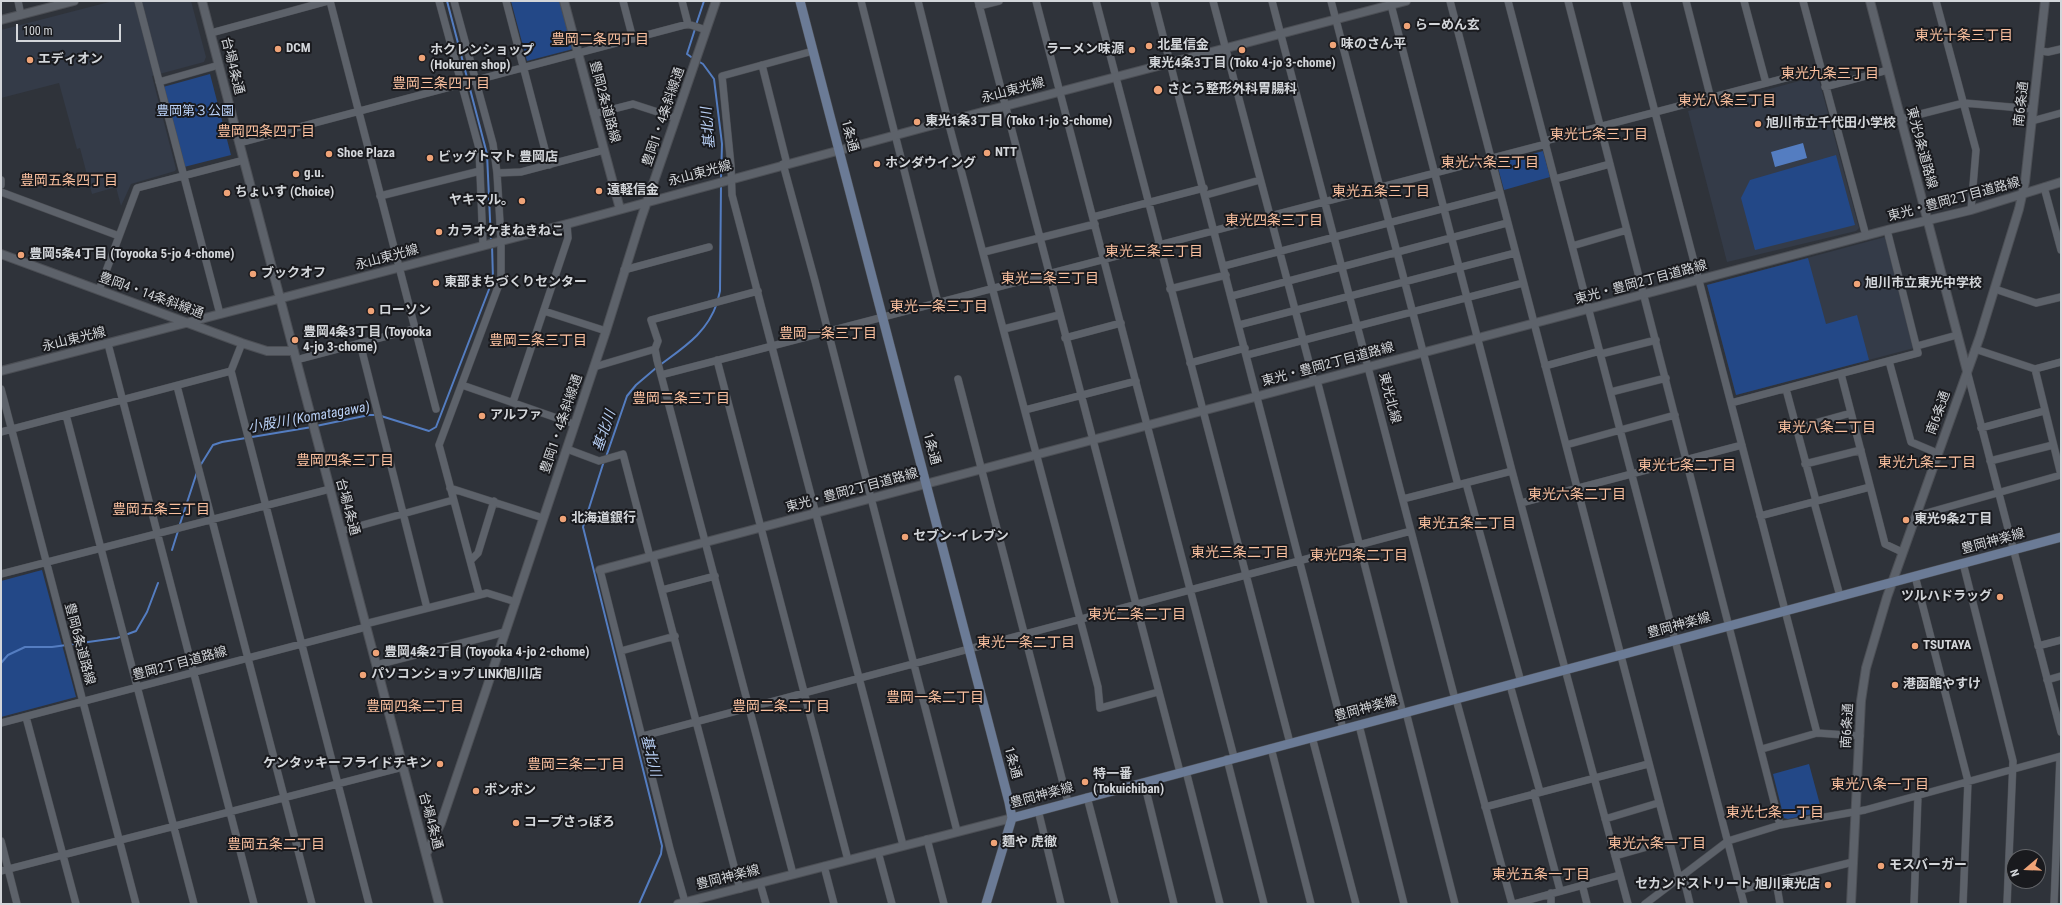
<!DOCTYPE html>
<meta charset="utf-8">
<style>
body{margin:0}
#map{position:relative;width:2062px;height:905px;overflow:hidden;background:#2f333a;font-family:"Roboto Condensed",sans-serif}
canvas{display:block}
.frame{position:absolute;inset:0;border:2px solid #d3d6da;pointer-events:none}
.north{position:absolute;left:2006px;top:849px;width:40px;height:40px;box-sizing:border-box;background:#191a1e;border:1px solid #636569;border-radius:50%;rotate:251deg;font-size:11px;font-weight:700;line-height:16px;text-align:center;color:#d3d6da}
.north::after{content:'';display:block;margin:auto;width:14px;height:18px;background:#efa377;clip-path:polygon(50% 0,100% 100%,50% 72%,0 100%)}
.scale{position:absolute;left:16px;top:24px;width:105px;height:18px;box-sizing:border-box;border:2px solid #d3d6da;border-top:0;padding-left:5px;font-size:12px;line-height:14px;white-space:nowrap;color:#d3d6da;-webkit-text-stroke:3px #191a1e;paint-order:stroke}
</style>
<div id="map">
<canvas width="2062" height="905"></canvas>
<div class="frame"></div>
<div class="north">N</div>
<div class="scale">100 m</div>
</div>
<script>
const g = document.querySelector('canvas').getContext('2d');
g.lineJoin = 'round';
function fillPath(path, color) {
  g.fillStyle = color;
  g.fill(path, 'evenodd');
}
function stroke(path, color, width, dash) {
  g.strokeStyle = color;
  g.lineWidth = width;
  g.lineCap = dash ? 'butt' : 'round';
  g.setLineDash(dash || []);
  g.stroke(path);
}
function drawText(font, color, halo, rows, align = 'center') {
  g.font = font + ' "Roboto Condensed","Noto Sans JP",sans-serif';
  g.lineWidth = 4;
  g.setLineDash([]);
  g.textBaseline = 'middle';
  g.strokeStyle = halo;
  g.fillStyle = color;
  for (const [text, x, y, turn = 0] of rows) {
    g.save();
    g.translate(x, y);
    g.rotate((+turn || 0) * Math.PI / 180);
    g.textAlign = isNaN(turn) ? turn : align;
    if (halo) g.strokeText(text, 0, 0);
    g.fillText(text, 0, 0);
    g.restore();
  }
}
fillPath(new Path2D(`
 M 113,1 L 191,1 L 206,57 L 204,62 L 152,76 L 176,169 L 175,171 L 131,184 L 121,206 L 116,187 L 92,194 L 80,148 L 77,149 L 59,83 L 1,98 L 1,30 Z
 M 1814,77 L 1819,80 L 1859,228 L 1856,231 L 1727,262 L 1688,111 Z
 M 1885,237 L 1914,348 L 1736,395 L 1707,285 Z`), '#343b48');
fillPath(new Path2D(`
 M 511,1 L 560,1 L 573,49 L 527,61 Z
 M 210,74 L 231,155 L 184,167 L 163,87 Z
 M 1543,151 L 1550,177 L 1504,190 L 1497,164 Z
 M 1836,155 L 1855,225 L 1755,250 L 1741,198 L 1750,180 Z
 M 1808,258 L 1826,324 L 1857,315 L 1869,360 L 1736,395 L 1707,285 Z
 M 42,570 L 76,697 L 1,717 L 1,581 Z
 M 1809,764 L 1822,812 L 1788,819 L 1784,818 L 1773,774 Z`), '#234887');
fillPath(new Path2D(`
 M 1803,143 L 1807,158 L 1775,167 L 1771,152 Z`), '#547dc1');
stroke(new Path2D(`
 M 447,1 L 487,154 L 491,241
 M 696,25 L 704,1
 M 694,59 L 687,54 L 695,29
 M 698,61 L 703,64 L 714,79 L 722,144 L 721,179
 M 718,299 L 720,291 L 721,184
 M 660,365 C 684,347 707,333 717,303
 M 381,416 L 429,431 L 436,427 L 493,279 L 492,245
 M 316,426 L 369,415 L 377,415
 M 606,457 L 627,396 L 636,385 L 656,368
 M 604,461 L 583,527 L 662,846 L 661,854 L 639,904
 M 200,466 L 213,445 L 222,442 L 312,427
 M 179,527 L 197,472
 M 172,550 L 178,531
 M 1,663 L 8,655 L 25,647 L 52,647 L 117,638 L 136,631 L 147,612 L 158,583`), '#547dc1', 2);
const minor = new Path2D(`
 M 18,1 L 21,15
 M 138,1 L 220,314
 M 330,1 L 436,409
 M 439,1 L 479,148 L 483,245
 M 454,1 L 493,144 L 497,173 L 501,240 L 501,279 L 439,445 L 479,594
 M 506,1 L 549,165
 M 623,1 L 633,39
 M 682,1 L 688,24
 M 861,1 L 938,303
 M 918,1 L 948,121 L 1098,687 L 1100,708 L 1158,692
 M 978,1 L 1180,772
 M 1036,1 L 1234,757
 M 1096,1 L 1290,743
 M 1154,1 L 1343,729
 M 1213,1 L 1314,381
 M 1272,1 L 1455,699
 M 1331,1 L 1458,485
 M 1390,1 L 1512,471 L 1628,904
 M 1450,1 L 1679,878
 M 1508,1 L 1744,904
 M 1568,1 L 1780,825
 M 1626,1 L 1817,733
 M 1686,1 L 1711,99
 M 1744,1 L 1766,83
 M 1803,1 L 1866,236
 M 1936,1 L 1976,150 L 1971,210
 M 979,6 L 999,1
 M 211,33 L 328,1
 M 813,51 L 722,76 L 731,166 L 732,195 L 903,845
 M 2040,51 L 2048,52 L 2061,49
 M 762,65 L 787,164
 M 159,82 L 219,65
 M 1825,87 L 1888,70
 M 594,114 L 633,104 L 676,118
 M 1901,119 L 1964,103 L 2033,109
 M 2032,121 L 2061,113
 M 1545,141 L 1820,69
 M 239,143 L 688,24 L 706,30
 M 783,164 L 815,281 L 957,831
 M 497,173 L 521,172 L 604,150
 M 1555,179 L 1610,164
 M 1,180 L 1,185
 M 2044,187 L 2061,250
 M 1,192 L 119,236
 M 1206,195 L 1260,180
 M 380,196 L 480,171
 M 1093,217 L 1204,188
 M 1572,246 L 1627,230
 M 984,252 L 1095,224
 M 1224,266 L 1499,194
 M 624,270 L 709,247
 M 1170,289 L 1226,275
 M 1995,289 L 2036,303 L 2061,297
 M 99,290 L 137,188 L 244,160
 M 758,291 L 651,320 L 658,341 L 655,349 L 657,360 L 793,874
 M 1232,296 L 1507,223
 M 544,311 L 606,331
 M 1239,325 L 1515,253
 M 1004,329 L 1059,315
 M 1065,338 L 1121,323
 M 242,343 L 231,371 L 369,904
 M 360,343 L 427,608
 M 108,344 L 254,904
 M 1917,346 L 1957,335
 M 1975,349 L 2035,369 L 2061,362
 M 1601,354 L 1656,340
 M 1247,355 L 1523,283
 M 296,360 L 414,329
 M 717,360 L 848,860
 M 1889,361 L 1911,442 L 1937,453
 M 1190,363 L 1245,348
 M 1545,366 L 1600,351
 M 594,367 L 655,349
 M 1967,371 L 2061,732
 M 1841,374 L 1885,544 L 1902,552
 M 661,375 L 1546,144
 M 958,379 L 1068,802
 M 1317,380 L 1403,714
 M 462,385 L 574,424
 M 177,386 L 312,904
 M 1,389 L 136,904
 M 1786,389 L 1816,501
 M 1611,392 L 1666,378
 M 513,402 L 568,238 L 567,224
 M 1731,403 L 1918,353 L 1887,230
 M 1025,410 L 1136,381
 M 66,415 L 194,904
 M 1797,428 L 1851,413
 M 1981,428 L 2044,411
 M 1,432 L 231,371
 M 1566,445 L 1675,415
 M 567,449 L 599,461 L 623,454 L 650,557
 M 1990,461 L 2053,445
 M 1805,464 L 1861,450
 M 1466,483 L 1521,682
 M 450,488 L 543,518
 M 1403,499 L 1512,471
 M 1814,502 L 1840,596
 M 1521,503 L 1742,445
 M 1760,516 L 1870,487
 M 1916,516 L 2061,475 L 2035,369
 M 341,531 L 453,500
 M 653,557 L 740,889
 M 471,560 L 478,553 L 494,501
 M 1963,563 L 2013,761 L 2007,904
 M 600,570 L 670,849 L 685,902
 M 1,574 L 330,489
 M 1915,576 L 1968,781 L 1963,904
 M 662,590 L 715,576
 M 365,624 L 487,593 L 516,602
 M 2038,646 L 2061,640
 M 621,651 L 675,636
 M 376,665 L 505,632
 M 2047,680 L 2061,676
 M 1510,685 L 1540,792
 M 1456,699 L 1512,904
 M 1406,712 L 1455,904
 M 26,717 L 76,904
 M 1,723 L 366,627
 M 1359,725 L 1404,904
 M 643,736 L 1411,531
 M 1312,737 L 1356,904
 M 1271,748 L 1311,904
 M 1762,749 L 1817,733 L 1860,736
 M 1227,759 L 1264,904
 M 1186,771 L 1220,904
 M 1144,782 L 1174,904
 M 1534,793 L 1560,890
 M 1087,797 L 1115,904
 M 1485,807 L 1648,764
 M 1038,810 L 1061,904
 M 1605,819 L 1658,803
 M 927,839 L 944,904
 M 1,841 L 17,904
 M 878,852 L 892,904
 M 1615,856 L 1668,841
 M 824,866 L 834,904
 M 1,871 L 403,767
 M 1683,875 L 1690,904
 M 1776,881 L 1780,904
 M 760,883 L 766,904
 M 1582,884 L 1587,904
 M 1740,890 L 1853,862
 M 1514,904 L 1620,875
 M 1551,904 L 1551,893
 M 1645,904 L 1728,841 L 1780,825 L 1865,810 L 2061,756
 M 1914,904 L 1918,795
 M 2054,904 L 2060,757`);
const tertiary = new Path2D(`
 M 202,1 L 439,904
 M 564,1 L 620,209
 M 1870,1 L 1967,371
 M 1,20 L 74,1
 M 1,254 L 242,343 L 267,351 L 294,351
 M 1,371 L 567,224 L 948,121 L 1406,1
 M 600,570 L 1887,230 L 1971,210 L 2061,182
 M 426,854 L 441,823 L 488,684 L 606,331 L 641,219 L 716,1
 M 678,904 L 1012,818
 M 1851,904 L 1861,701 L 1866,668 L 1887,597 L 1980,336 L 2019,209 L 2025,182 L 2045,1`);
const secondary = new Path2D(`
 M 800,1 L 1009,802 L 1012,818 L 986,904
 M 1012,818 L 2061,537`);
stroke(minor, '#4c4f55', 8);
stroke(tertiary, '#4c4f55', 10);
stroke(secondary, '#4c4f55', 10);
stroke(minor, '#5d626a', 7);
stroke(tertiary, '#5d626a', 8);
stroke(secondary, '#6b7b96', 9);
for (const [x, y, r, color] of [
 [1407,26,4,"#efa377"],
 [1333,45,4,"#efa377"],
 [1149,46,4,"#efa377"],
 [278,49,4,"#efa377"],
 [1132,50,4,"#efa377"],
 [1242,50,4,"#efa377"],
 [422,58,4,"#efa377"],
 [30,60,4,"#efa377"],
 [1158,90,5,"#efa377"],
 [917,122,4,"#efa377"],
 [1758,124,4,"#efa377"],
 [987,153,4,"#efa377"],
 [329,154,4,"#efa377"],
 [430,158,4,"#efa377"],
 [877,164,4,"#efa377"],
 [296,174,4,"#efa377"],
 [599,191,4,"#efa377"],
 [227,193,4,"#efa377"],
 [522,201,4,"#efa377"],
 [439,232,4,"#efa377"],
 [21,255,4,"#efa377"],
 [253,274,4,"#efa377"],
 [436,283,4,"#efa377"],
 [1857,284,4,"#efa377"],
 [371,311,4,"#efa377"],
 [295,340,4,"#efa377"],
 [482,416,4,"#efa377"],
 [563,519,4,"#efa377"],
 [1906,520,4,"#efa377"],
 [905,537,4,"#efa377"],
 [2000,597,4,"#efa377"],
 [1915,646,4,"#efa377"],
 [376,653,4,"#efa377"],
 [363,675,4,"#efa377"],
 [1895,685,4,"#efa377"],
 [440,764,4,"#efa377"],
 [1085,782,4,"#efa377"],
 [476,791,4,"#efa377"],
 [516,823,4,"#efa377"],
 [994,843,4,"#efa377"],
 [1881,866,4,"#efa377"],
 [1828,885,4,"#efa377"]
]) {
  const dot = new Path2D();
  dot.arc(x, y, r, 0, 2 * Math.PI);
  g.fillStyle = color;
  g.fill(dot);
  stroke(dot, '#191a1e', 1.5);
}
drawText('bold 13px', '#d3d6da', '#191a1e', [
 ["らーめん玄",1415,26],
 ["味のさん平",1341,45],
 ["北星信金",1157,46],
 ["DCM",286,49],
 ["ラーメン味源",1124,50,"right"],
 ["ホクレンショップ",430,51],
 ["(Hokuren shop)",430,66],
 ["エディオン",38,60],
 ["東光4条3丁目 (Toko 4-jo 3-chome)",1242,64,"center"],
 ["さとう整形外科胃腸科",1167,90],
 ["東光1条3丁目 (Toko 1-jo 3-chome)",925,122],
 ["旭川市立千代田小学校",1766,124],
 ["NTT",995,153],
 ["Shoe Plaza",337,154],
 ["ビッグトマト 豊岡店",438,158],
 ["ホンダウイング",885,164],
 ["g.u.",304,174],
 ["遠軽信金",607,191],
 ["ちょいす (Choice)",235,193],
 ["ヤキマル。",514,201,"right"],
 ["カラオケまねきねこ",447,232],
 ["豊岡5条4丁目 (Toyooka 5-jo 4-chome)",29,255],
 ["ブックオフ",261,274],
 ["東部まちづくりセンター",444,283],
 ["旭川市立東光中学校",1865,284],
 ["ローソン",379,311],
 ["豊岡4条3丁目 (Toyooka",303,333],
 ["4-jo 3-chome)",303,348],
 ["アルファ",490,416],
 ["北海道銀行",571,519],
 ["東光9条2丁目",1914,520],
 ["セブン-イレブン",913,537],
 ["ツルハドラッグ",1992,597,"right"],
 ["TSUTAYA",1923,646],
 ["豊岡4条2丁目 (Toyooka 4-jo 2-chome)",384,653],
 ["パソコンショップ LINK旭川店",371,675],
 ["港函館やすけ",1903,685],
 ["ケンタッキーフライドチキン",432,764,"right"],
 ["特一番",1093,775],
 ["(Tokuichiban)",1093,790],
 ["ボンボン",484,791],
 ["コープさっぽろ",524,823],
 ["麺や 虎徹",1002,843],
 ["モスバーガー",1889,866],
 ["セカンドストリート 旭川東光店",1820,885,"right"]
], 'left');
drawText('13px', '#d3d6da', '#191a1e', [
 ["台場4条通",232,66,76],
 ["永山東光線",1013,91,-15],
 ["豊岡2条道路線",604,102,75],
 ["南6条通",2022,104,-84],
 ["豊岡1・4条斜線通",664,117,-71],
 ["1条通",849,136,75],
 ["東光9条道路線",1921,148,75],
 ["永山東光線",700,174,-15],
 ["東光・豊岡2丁目道路線",1954,200,-15],
 ["永山東光線",387,258,-15],
 ["東光・豊岡2丁目道路線",1641,283,-15],
 ["豊岡4・14条斜線通",151,296,20],
 ["永山東光線",74,340,-14],
 ["東光・豊岡2丁目道路線",1328,365,-15],
 ["東光北線",1389,398,75],
 ["南6条通",1939,413,-70],
 ["豊岡1・4条斜線通",562,424,-71],
 ["1条通",931,449,75],
 ["東光・豊岡2丁目道路線",852,491,-15],
 ["台場4条通",347,507,75],
 ["豊岡神楽線",1993,542,-15],
 ["豊岡神楽線",1679,626,-15],
 ["豊岡6条道路線",79,644,75],
 ["豊岡2丁目道路線",180,664,-15],
 ["豊岡神楽線",1366,709,-15],
 ["南6条通",1848,726,-87],
 ["1条通",1012,763,75],
 ["豊岡神楽線",1042,796,-15],
 ["台場4条通",430,821,75],
 ["豊岡神楽線",728,878,-14]
]);
drawText('13px', '#bad1f7', '#191a1e', [
 ["豊岡第３公園",195,112]
]);
drawText('14px', '#fac09f', '#191a1e', [
 ["東光十条三丁目",1964,36],
 ["豊岡二条四丁目",600,40],
 ["東光九条三丁目",1830,74],
 ["豊岡三条四丁目",441,84],
 ["東光八条三丁目",1727,101],
 ["豊岡四条四丁目",266,132],
 ["東光七条三丁目",1599,135],
 ["東光六条三丁目",1490,163],
 ["豊岡五条四丁目",69,181],
 ["東光五条三丁目",1381,192],
 ["東光四条三丁目",1274,221],
 ["東光三条三丁目",1154,252],
 ["東光二条三丁目",1050,279],
 ["東光一条三丁目",939,307],
 ["豊岡一条三丁目",828,334],
 ["豊岡三条三丁目",538,341],
 ["豊岡二条三丁目",681,399],
 ["東光八条二丁目",1827,428],
 ["豊岡四条三丁目",345,461],
 ["東光九条二丁目",1927,463],
 ["東光七条二丁目",1687,466],
 ["東光六条二丁目",1577,495],
 ["豊岡五条三丁目",161,510],
 ["東光五条二丁目",1467,524],
 ["東光三条二丁目",1240,553],
 ["東光四条二丁目",1359,556],
 ["東光二条二丁目",1137,615],
 ["東光一条二丁目",1026,643],
 ["豊岡一条二丁目",935,698],
 ["豊岡四条二丁目",415,707],
 ["豊岡二条二丁目",781,707],
 ["豊岡三条二丁目",576,765],
 ["東光八条一丁目",1880,785],
 ["東光七条一丁目",1775,813],
 ["東光六条一丁目",1657,844],
 ["豊岡五条二丁目",276,845],
 ["東光五条一丁目",1541,875]
]);
drawText('italic 14px', '#b8cff4', '#191a1e', [
 ["基北川",709,128,-95],
 ["小股川 (Komatagawa)",309,418,-10],
 ["基北川",605,431,-71],
 ["基北川",650,756,76]
]);
</script>
